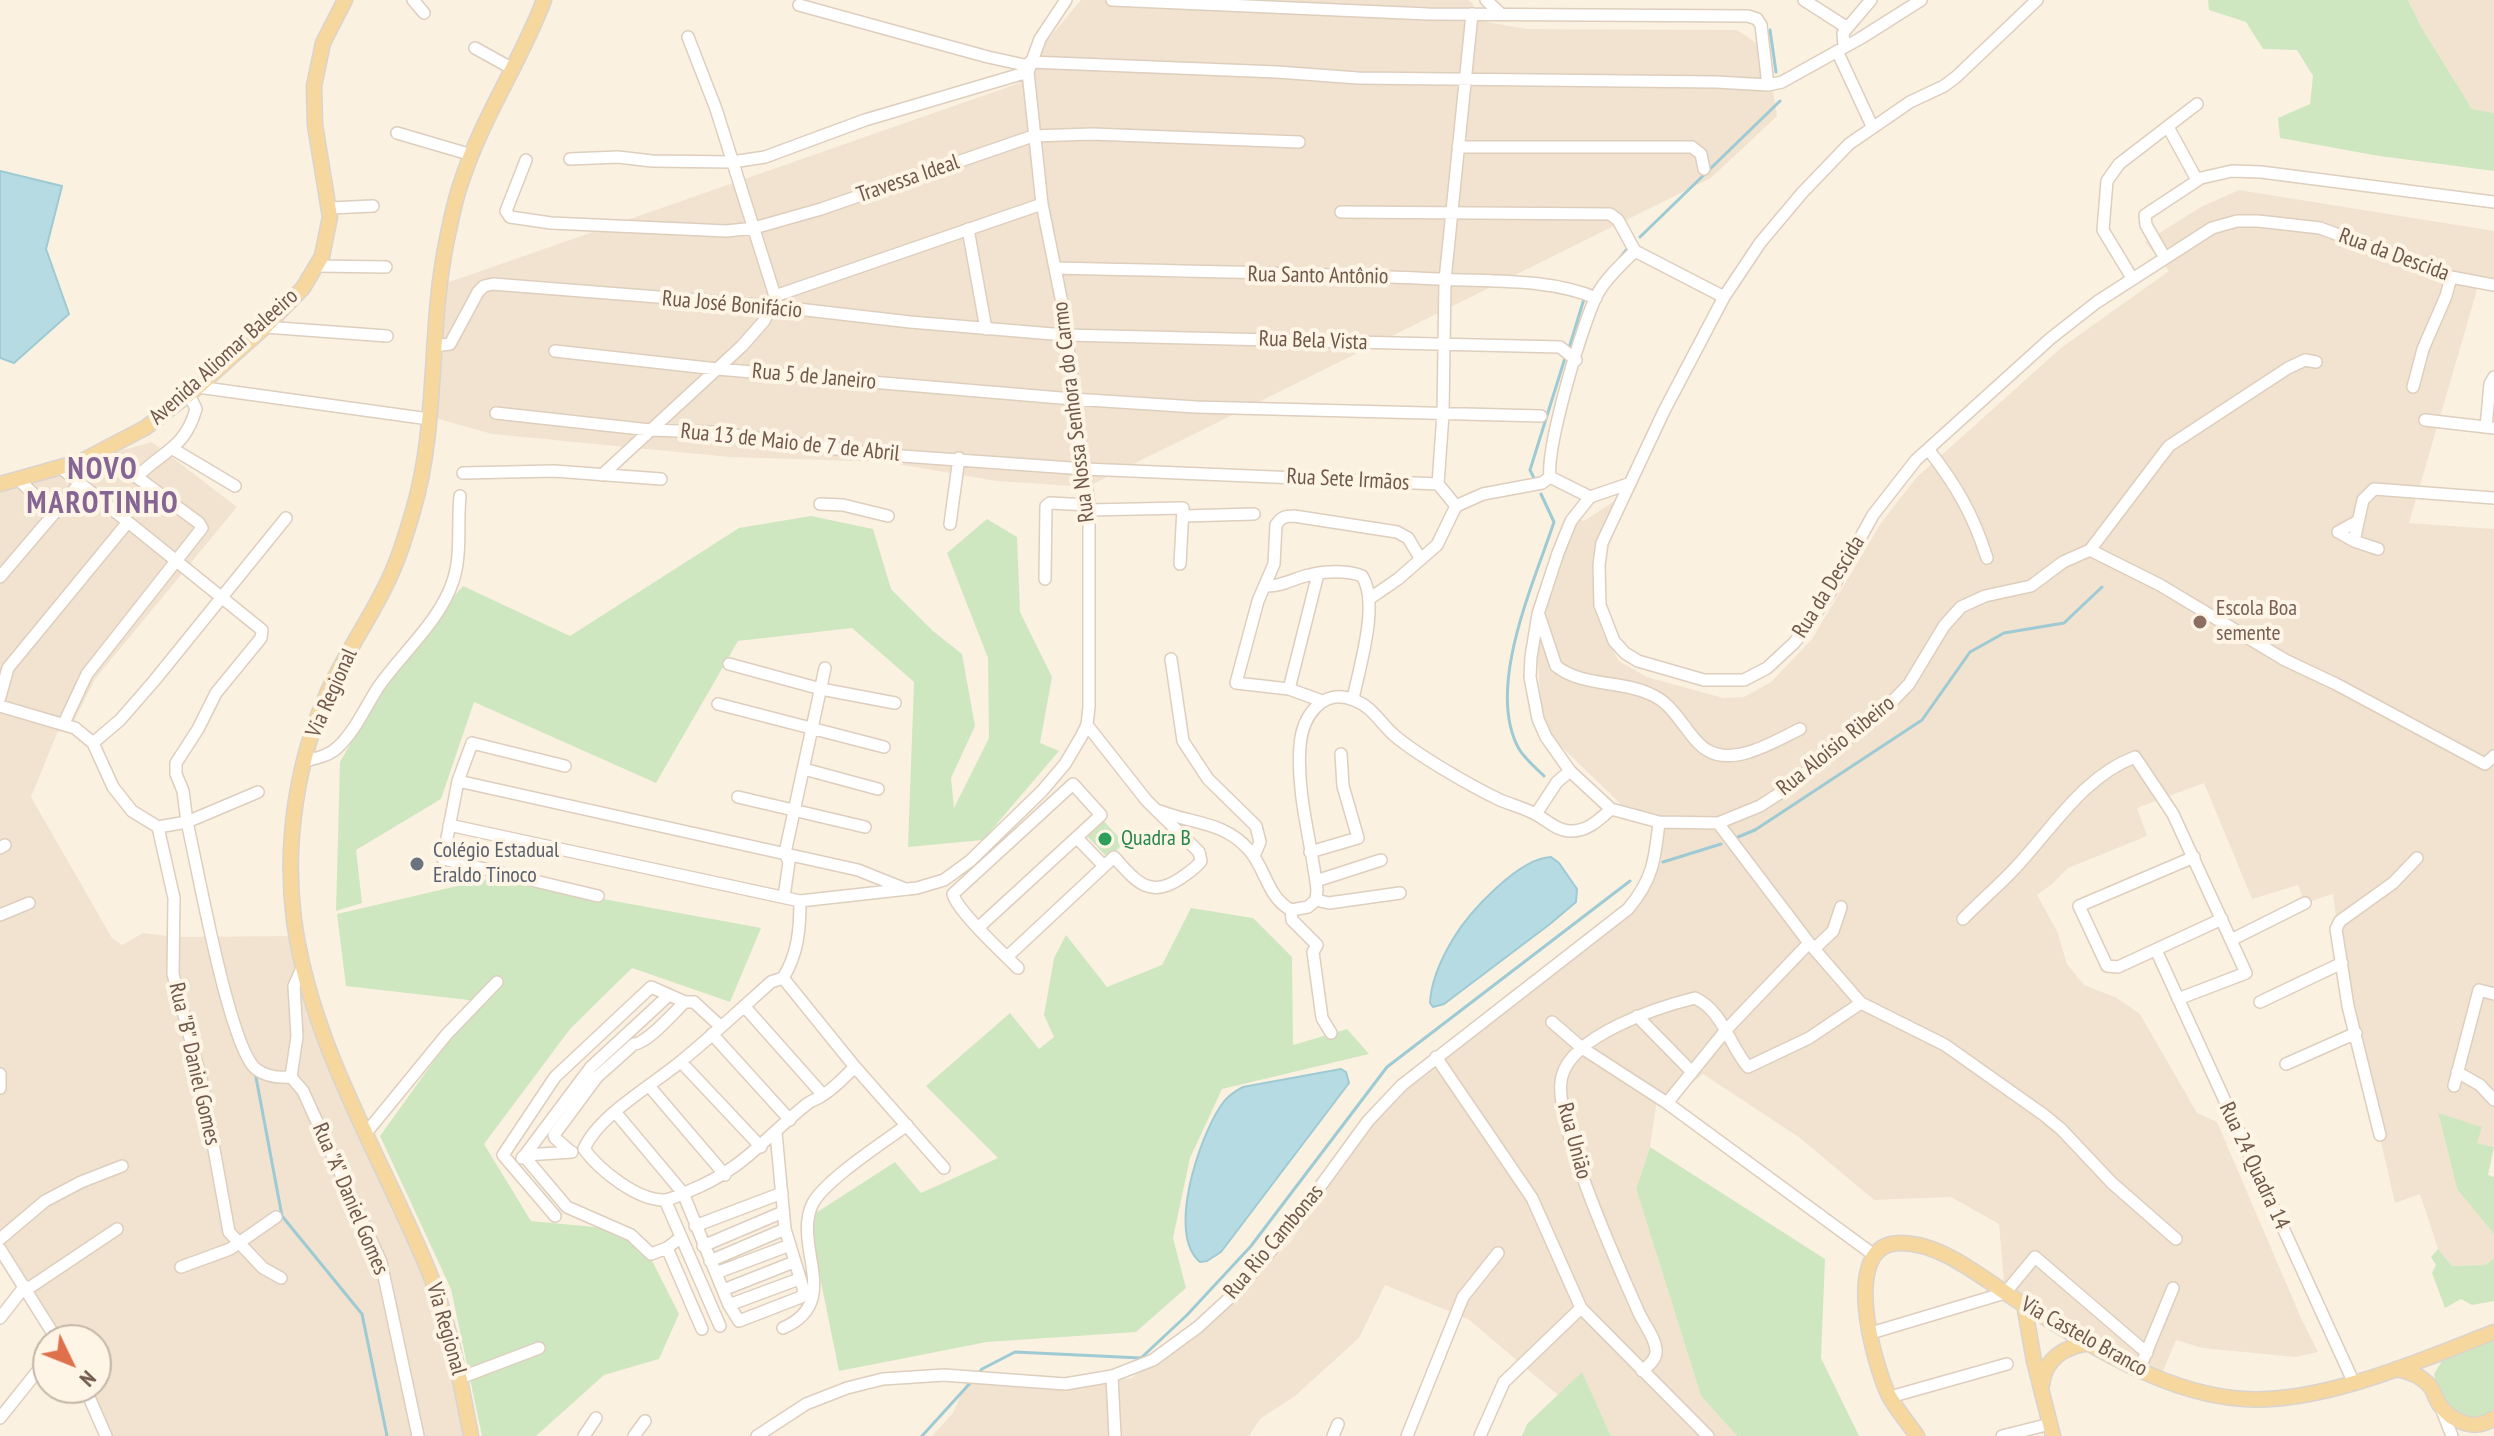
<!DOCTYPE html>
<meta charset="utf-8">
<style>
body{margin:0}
#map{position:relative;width:2494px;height:1436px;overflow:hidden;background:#fbf1e1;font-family:"PT Sans Narrow",sans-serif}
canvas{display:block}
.north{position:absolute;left:32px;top:1324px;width:80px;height:80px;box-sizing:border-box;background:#fef5e7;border:2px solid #c5b6a8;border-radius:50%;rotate:133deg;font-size:22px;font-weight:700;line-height:32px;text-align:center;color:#70584a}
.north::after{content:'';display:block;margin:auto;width:28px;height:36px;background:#de704c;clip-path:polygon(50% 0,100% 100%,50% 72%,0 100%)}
</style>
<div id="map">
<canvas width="2494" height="1436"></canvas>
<div class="north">N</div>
</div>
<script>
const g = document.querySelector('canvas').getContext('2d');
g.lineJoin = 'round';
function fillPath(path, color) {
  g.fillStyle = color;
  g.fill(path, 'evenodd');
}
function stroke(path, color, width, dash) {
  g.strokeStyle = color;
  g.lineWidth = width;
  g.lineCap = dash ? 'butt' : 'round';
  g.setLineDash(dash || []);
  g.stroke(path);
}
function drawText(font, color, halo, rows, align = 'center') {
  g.font = font + ' "PT Sans Narrow",sans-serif';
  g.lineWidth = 8;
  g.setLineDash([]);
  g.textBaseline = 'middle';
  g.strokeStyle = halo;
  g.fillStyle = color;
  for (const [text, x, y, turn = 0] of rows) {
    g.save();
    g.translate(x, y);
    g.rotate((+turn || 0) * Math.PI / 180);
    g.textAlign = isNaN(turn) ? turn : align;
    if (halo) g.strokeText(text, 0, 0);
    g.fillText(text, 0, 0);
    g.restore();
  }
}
fillPath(new Path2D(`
 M 1081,0 L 1469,0 L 1473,4 L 1475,20 L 1527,29 L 1737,30 L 1767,50 L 1777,116 L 1711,178 L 1087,487 L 996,481 L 886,462 L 730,457 L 492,434 L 428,416 L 438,286 L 1031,79 L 1041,48 Z
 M 2408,0 L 2494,0 L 2494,115 L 2472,109 L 2422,28 Z
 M 2239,190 L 2494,231 L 2494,282 L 2479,283 L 2409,523 L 2494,529 L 2494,1147 L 2477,1143 L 2481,1127 L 2438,1114 L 2457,1189 L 2494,1234 L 2494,1258 L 2485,1265 L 2452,1266 L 2438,1249 L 2420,1194 L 2395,1203 L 2356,1033 L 2342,963 L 2333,894 L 2305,903 L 2298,885 L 2252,899 L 2204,783 L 2137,808 L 2147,836 L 2068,868 L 2052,884 L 2037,895 L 2057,931 L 2067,964 L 2084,985 L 2117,998 L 2140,1014 L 2197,1113 L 2217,1122 L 2301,1318 L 2318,1352 L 2295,1357 L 2202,1348 L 2176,1340 L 2160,1378 L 2005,1293 L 1999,1224 L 1951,1197 L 1874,1200 L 1800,1138 L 1703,1074 L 1667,1103 L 1657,1099 L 1650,1147 L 1636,1189 L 1701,1396 L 1737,1436 L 1611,1436 L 1582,1373 L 1558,1395 L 1468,1319 L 1385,1285 L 1359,1338 L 1295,1396 L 1260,1419 L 1249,1436 L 932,1436 L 953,1413 L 967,1381 L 1085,1387 L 1131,1378 L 1206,1328 L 1290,1242 L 1362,1136 L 1430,1066 L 1506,1012 L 1638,902 L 1660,820 L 1628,811 L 1543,729 L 1536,639 L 1576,518 L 1584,521 L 1637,486 L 1608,543 L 1599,582 L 1602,631 L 1619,661 L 1647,677 L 1723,698 L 1744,697 L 1771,682 L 1812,639 L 1881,523 L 1916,478 L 2061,348 L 2169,271 L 2145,242 L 2201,207 Z
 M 152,442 L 237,507 L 95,679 L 68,733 L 58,731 L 31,797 L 112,938 L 122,945 L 143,933 L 175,937 L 293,936 L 310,1018 L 434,1291 L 466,1436 L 101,1436 L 92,1412 L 78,1388 L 96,1388 L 96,1340 L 50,1340 L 0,1262 L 0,484 Z`), '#f2e3d0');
fillPath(new Path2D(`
 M 2208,0 L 2408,0 L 2422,28 L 2472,109 L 2494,113 L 2494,171 L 2379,156 L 2280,138 L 2278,118 L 2310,104 L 2313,76 L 2297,50 L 2263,49 L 2246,22 L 2209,10 Z
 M 811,516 L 873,529 L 891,589 L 933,631 L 962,654 L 975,726 L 951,778 L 954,808 L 989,738 L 988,658 L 947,553 L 987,519 L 1017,537 L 1020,612 L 1052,677 L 1040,743 L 1059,751 L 983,840 L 908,847 L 914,682 L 852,628 L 738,641 L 656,783 L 474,702 L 441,799 L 356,850 L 362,903 L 336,911 L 340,762 L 396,664 L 463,586 L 570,636 L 739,528 Z
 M 1102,819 L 1124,843 L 1108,858 L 1086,835 Z
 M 500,876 L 598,898 L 761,928 L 730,1002 L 632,968 L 570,1029 L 484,1144 L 531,1221 L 637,1231 L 679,1314 L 659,1359 L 604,1375 L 536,1436 L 482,1436 L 451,1289 L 380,1136 L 477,1001 L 346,986 L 337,914 Z
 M 1191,908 L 1253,918 L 1292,957 L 1293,1045 L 1347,1029 L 1369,1054 L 1222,1089 L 1190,1158 L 1173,1238 L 1186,1288 L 1136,1332 L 987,1342 L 839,1371 L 808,1218 L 895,1162 L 921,1193 L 998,1158 L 926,1086 L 1010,1013 L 1039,1049 L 1054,1037 L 1044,1015 L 1054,958 L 1066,935 L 1107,987 L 1162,965 Z
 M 2438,1113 L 2482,1127 L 2477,1143 L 2494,1147 L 2488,1175 L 2494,1177 L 2494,1234 L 2457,1189 Z
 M 1650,1147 L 1825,1259 L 1821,1358 L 1859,1436 L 1737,1436 L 1701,1396 L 1636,1189 Z
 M 2438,1249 L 2452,1266 L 2485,1265 L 2494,1258 L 2494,1301 L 2472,1305 L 2461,1299 L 2445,1308 L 2432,1273 L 2436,1265 L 2431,1257 Z
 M 2494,1335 L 2494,1410 L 2486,1418 L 2471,1421 C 2450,1408 2438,1398 2434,1374 L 2445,1356 Z
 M 1582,1372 L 1611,1436 L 1522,1436 L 1527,1424 Z`), '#cfe7c1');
const water = new Path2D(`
 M 0,171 L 62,186 L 46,249 L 69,314 L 14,363 L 0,358 Z
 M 1551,857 L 1559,863 L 1577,889 L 1576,902 L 1550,924 L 1444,1004 L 1433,1007 L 1430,1003 C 1431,980 1441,959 1453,939 C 1469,912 1519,858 1551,857 Z
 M 1341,1069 L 1346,1072 L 1349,1083 L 1221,1252 L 1207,1261 L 1200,1262 C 1166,1234 1200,1137 1220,1107 C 1226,1097 1233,1092 1243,1087 Z`);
fillPath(water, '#b7dbe2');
stroke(water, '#9ecad4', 2);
stroke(new Path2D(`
 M 1770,30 L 1776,72
 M 1640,237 L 1780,101
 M 1617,262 L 1627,249
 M 1569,348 L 1584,299
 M 1534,478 L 1530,470 L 1565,358
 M 1541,494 L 1554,522 C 1534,583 1485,688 1519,749 C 1525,759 1536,768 1544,776
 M 1738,837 L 1755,830 L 1922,720 L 1970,652 L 2004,633 L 2064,623 L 2102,587
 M 1663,862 L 1721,844
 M 255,1072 L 282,1216 L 362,1314 L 387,1436
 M 977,1375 L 982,1369 L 1015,1352 L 1141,1358 L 1187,1315 L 1251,1246 L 1387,1067 L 1630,881
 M 922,1436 L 972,1381`), '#9ecad4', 3);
const minor = new Path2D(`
 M 413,0 L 424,13
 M 1112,0 L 1428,14 L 1748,16 L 1757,19 L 1761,25 L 1768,85
 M 1486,0 L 1501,14
 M 1804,0 L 1846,27
 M 2037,0 L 1956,77 L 1944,86 L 1910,102 L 1849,144 L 1802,193 L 1760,243 L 1724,297 L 1664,411 L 1602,543 L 1599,565 L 1600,605 L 1614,641 L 1625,653 L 1638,661 L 1704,680 L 1744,680 L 1767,668 L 1794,643 L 1808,625 L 1831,591 L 1873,515 L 1916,460 L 2051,338 L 2097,302 L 2212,228 L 2237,221 L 2258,221 L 2320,228 L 2451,277 L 2494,285
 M 799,5 L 988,57 L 1029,66
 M 1844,47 L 1843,33 L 1871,0
 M 475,48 L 513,69
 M 1837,51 L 1872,126
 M 1030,62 L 1277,72 L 1358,78 L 1716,82 L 1768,85 L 1782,82 L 1861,38 L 1921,0
 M 2168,127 L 2197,180
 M 397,133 L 472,155
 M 1458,147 L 1692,147 L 1701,154 L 1704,169
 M 570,159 L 618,157 L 652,161 L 732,162 L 765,157 L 865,120 L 1028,72
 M 526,160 L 506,211 L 510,217 L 551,223 L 727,231 L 754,228 L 821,209 L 1033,136 L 1092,134 L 1299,142
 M 330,208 L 373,206
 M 1341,212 L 1610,214 L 1618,220 L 1635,251
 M 968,229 L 986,329
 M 1635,251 L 1724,297
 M 2165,258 L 2146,225 L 2145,215 L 2201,178 L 2232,171 L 2261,172 L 2494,202
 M 318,266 L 386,267
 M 1056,268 C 1184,271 1312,273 1439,279 C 1490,282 1549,278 1596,298
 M 2132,278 L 2103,230 L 2107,181 L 2119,164 L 2197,104
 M 775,296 L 1042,204
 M 265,327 L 387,336
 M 433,346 L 450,344 L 478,292 L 484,286 L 493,284 L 772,306 L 910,322 L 1065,335 L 1560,347 L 1576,360
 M 555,351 L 717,369 L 1073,399 L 1196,407 L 1541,416
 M 198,387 L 429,419
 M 2413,387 L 2423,349 L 2446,296 L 2451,277
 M 496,413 L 650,430 L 712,432 L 874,454 L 1085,469 L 1438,484 L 1456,506
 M 2425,420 L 2494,428
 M 2486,427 L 2490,384 L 2494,377
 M 173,449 L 235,486
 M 1928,449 C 1956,485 1973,514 1987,558
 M 61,468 L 262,630 L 261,638 L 216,693 L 198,729 L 176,763 L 176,774 L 183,791 L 187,822 C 197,864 229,1047 256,1069 C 265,1076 279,1078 291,1077
 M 463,473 L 554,471 L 661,479
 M 602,475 L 742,346 L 764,321 L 775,296 L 716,109 L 688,37
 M 138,476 C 163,451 185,448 196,409 L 189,394
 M 1550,477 C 1546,447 1583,320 1598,293 C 1607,277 1622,264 1635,251
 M 1550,477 L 1590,497
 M 19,480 L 53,513
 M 1438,484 L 1443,414 L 1445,280 L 1472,14
 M 1628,484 L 1590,497 L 1571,521 L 1558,553 L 1538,614 L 1531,657 L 1530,677 L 1538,719 L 1546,737 L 1570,771 L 1611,809 L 1659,822 L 1718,823 L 1760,806 L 1783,791 L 1886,708 L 1909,684 L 1944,626 L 1961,607 L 1985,596 L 2031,586 L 2063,562 L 2090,550 L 2169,446 L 2288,368 L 2305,360 L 2316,362
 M 820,504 L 843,505 L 888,516
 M 1456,506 L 1483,494 L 1542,483 L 1550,477
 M 1089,510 L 1183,508 L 1180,564
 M 1184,516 L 1254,514
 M 2358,521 L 2338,532 L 2354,541 L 2378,549
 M 950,524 L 959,458
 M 2354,541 L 2363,500 L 2374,489 L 2494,498
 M 2090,550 L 2160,585 L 2285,660 L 2336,684 L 2485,764 L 2494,756
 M 0,577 L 80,483
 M 1045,579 L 1046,506 L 1050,503 L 1089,505
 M 1265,586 C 1282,587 1294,578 1309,575 C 1324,571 1348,570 1362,576 C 1380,603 1359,668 1353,699
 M 1369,599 L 1398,579 L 1437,545 L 1456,506
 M 1539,615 L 1556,666 C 1582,687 1621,680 1650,694 C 1667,701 1675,714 1686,728 C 1692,736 1698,745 1707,750 C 1734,767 1775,741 1800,729
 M 1171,659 L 1183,741 L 1208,779 L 1256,826 L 1260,842 L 1254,856
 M 729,664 L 821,689 L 895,703
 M 1289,689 L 1318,574
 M 0,697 L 8,668 L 128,522
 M 1322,701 L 1289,689 L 1236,683 L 1258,601 L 1274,564 L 1276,525 C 1281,517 1285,516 1294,516 L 1397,532 L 1408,538 L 1420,558
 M 718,704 L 884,747
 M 0,706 L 75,728 L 93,743 L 113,787 L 132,811 L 158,827 L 187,822 L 258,792
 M 64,723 L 87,674 L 202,528 L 199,523 L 103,452
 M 93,743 L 120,720 L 154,681 L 286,518
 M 305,761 C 316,758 329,756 338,747 C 355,731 366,706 379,686 C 403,652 440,621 453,581 C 462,554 457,525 460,496
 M 565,766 L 472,743 L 458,781 L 443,859 L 598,896
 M 804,769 L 878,789
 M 458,781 L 858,870 L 903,888
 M 738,797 L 865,827
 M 1160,811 C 1192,824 1224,821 1249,850 C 1266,869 1267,897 1291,910 L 1308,907 L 1316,900 L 1317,890 C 1312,844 1296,793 1300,746 C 1302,717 1322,687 1354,700 C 1373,707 1380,723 1395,736 C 1419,756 1469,785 1498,799 C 1511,805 1525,808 1537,815 C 1548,821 1556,830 1569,831 C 1587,832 1599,820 1611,809
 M 1536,814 L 1557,782 L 1570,771
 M 1718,823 L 1809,943 L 1861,1003 L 1945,1045 L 2044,1115 L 2061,1129 L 2112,1183 L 2176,1239
 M 449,825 L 800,901 L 917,888 L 944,880 L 970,861 L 1042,791 L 1065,764 L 1081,737 L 1087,725 L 1089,707 L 1089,505 L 1062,303 L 1042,204 L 1028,72 L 1040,39 L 1066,0
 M 158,827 L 174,898 L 173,974 L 202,1083 L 229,1232 L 263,1268 L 281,1278
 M 1077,838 L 1104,866
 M 0,848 L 5,845
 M 1310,852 L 1358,838 L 1343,786 L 1341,754
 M 2194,857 L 2079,906 L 2107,966 L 2118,967 L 2222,919
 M 1316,881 L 1381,860
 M 784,897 L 789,862 L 785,853 L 825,668
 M 1316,900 L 1329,903 L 1400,893
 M 1291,910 L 1292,920 L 1317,945 L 1313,952 L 1322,1018 L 1331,1033
 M 0,915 L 29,903
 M 1963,919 C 1983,898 2006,880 2025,857 C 2057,821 2087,775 2135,757 L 2173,814 L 2246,973 L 2178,999
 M 979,927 L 1101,815 L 1073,784 L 953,894 C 957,911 1004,954 1018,968
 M 2231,940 L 2305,903
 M 1814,949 L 1833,931 L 1841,907
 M 2156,950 L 2353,1381
 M 1007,957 L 1114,857 C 1135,880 1149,900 1181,878 C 1188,873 1196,868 1201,861 L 1199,852 L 1147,801 L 1087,725
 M 302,968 L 294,986 L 297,1036 L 291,1077 L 303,1091 L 381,1262 L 418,1436
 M 783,978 L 855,1067 L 944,1168
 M 2260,1002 L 2342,963
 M 744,1006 L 823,1095
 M 1637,1016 L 1692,1072
 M 1552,1022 L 1582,1048 L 1667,1103 L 1874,1255
 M 712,1034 L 790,1120
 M 1436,1057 L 1532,1198 L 1581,1308 L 1708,1436
 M 681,1062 L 761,1147
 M 2286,1064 L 2356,1033
 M 2457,1072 L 2480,1085 L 2494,1100
 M 0,1074 L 0,1088
 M 649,1086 L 725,1175
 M 2454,1086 L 2479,990 L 2494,994
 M 1667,1103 L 1726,1030 L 1809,943
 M 616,1113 L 683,1193 L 729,1305 L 739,1321 L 801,1297 L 804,1291 L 785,1229 L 776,1133
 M 366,1133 L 447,1034 L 497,982
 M 2380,1135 L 2348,1006 L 2336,929 L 2340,921 L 2393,883 L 2417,858
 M 584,1149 C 598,1116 651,1086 679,1063 C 711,1037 741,1009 771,982 L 783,978 C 798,954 800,929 800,901
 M 584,1149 C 599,1170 638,1201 665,1200 C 673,1199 681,1194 689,1191 C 744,1169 763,1139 807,1104 C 812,1100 818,1099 823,1095 C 835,1088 845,1076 855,1067
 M 571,1152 L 555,1138 L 554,1135 L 597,1077 L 634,1044 C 648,1043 673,1013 685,1002
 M 525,1155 L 591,1067 L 669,995
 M 524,1156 L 567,1207 L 631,1235 L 651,1254 L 667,1248 L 680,1238
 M 522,1158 L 525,1155 L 572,1152
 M 665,1200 L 720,1326
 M 555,1216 L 503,1155 L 555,1077 L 651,987 L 685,1002 L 694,1002 L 720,1026
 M 695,1226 L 782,1193
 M 0,1239 L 45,1201 L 81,1182 L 122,1166
 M 703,1246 L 783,1212
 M 667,1248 L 702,1329
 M 0,1249 L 57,1340
 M 710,1261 L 785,1229
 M 181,1267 L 230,1249 L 276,1217
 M 716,1273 L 790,1245
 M 26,1290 L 117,1229
 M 723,1290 L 794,1262
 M 729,1305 L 799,1279
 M 0,1318 L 25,1286
 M 783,1328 C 843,1302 793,1247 812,1205 C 822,1182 884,1142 907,1125
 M 1871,1333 L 2005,1293 L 2035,1257 L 2147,1353
 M 2139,1370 L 2173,1288
 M 1642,1371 C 1648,1366 1656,1360 1656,1352 C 1657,1340 1644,1324 1639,1313 C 1620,1270 1550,1117 1562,1076 C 1573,1035 1658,1007 1695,998 C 1723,1011 1729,1045 1748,1067 L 1809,1038 L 1861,1003
 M 1112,1376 L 1115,1436
 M 460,1378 L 539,1348
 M 85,1388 L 106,1436
 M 1890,1397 L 2007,1364
 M 2441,1408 L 2452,1436
 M 0,1418 L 48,1358
 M 584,1436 L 596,1418
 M 634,1436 L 645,1421
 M 757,1436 L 806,1404 L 847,1388 L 883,1379 L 944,1375 L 1065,1384 L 1112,1376 L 1153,1360 L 1198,1327 L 1236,1292 L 1287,1232 L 1368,1121 L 1402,1085 L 1628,909 C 1653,880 1655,859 1659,822
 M 1333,1436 L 1338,1424
 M 1407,1436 L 1463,1297 L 1498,1253
 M 1480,1436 L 1504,1382 L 1581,1308
 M 2002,1436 L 2050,1424`);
const major = new Path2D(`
 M 0,484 L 82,461 L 145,428 L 198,387 L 265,327 L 303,288 L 322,256 L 330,217 L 315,125 L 314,86 L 323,43 L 345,0
 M 2024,1304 L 2034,1361 L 2053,1436
 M 2396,1369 C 2409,1371 2422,1377 2430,1386 C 2434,1391 2435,1398 2439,1404 C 2452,1422 2475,1432 2494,1418
 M 2042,1385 C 2045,1357 2066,1346 2091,1343
 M 471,1436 C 460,1379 450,1321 427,1267 C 379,1152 311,1045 294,920 C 284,843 297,759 329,689 C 345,655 367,623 384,589 C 397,564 405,538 413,511 C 439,423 428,329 447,239 C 451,219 455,199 462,180 C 482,118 521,61 544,0
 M 1917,1436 C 1908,1423 1897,1410 1889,1396 C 1874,1365 1839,1243 1900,1243 C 1943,1243 1983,1279 2018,1301 C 2086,1342 2162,1394 2244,1399 C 2322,1404 2422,1360 2494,1332`);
stroke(minor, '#decebe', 14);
stroke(major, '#dad4d0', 17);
stroke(minor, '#fff', 11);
stroke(major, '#f6d79d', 14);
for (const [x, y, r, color] of [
 [2200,622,8,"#8d6e63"],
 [1105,839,8,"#2e9e5b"],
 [417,864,8,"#6b7280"]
]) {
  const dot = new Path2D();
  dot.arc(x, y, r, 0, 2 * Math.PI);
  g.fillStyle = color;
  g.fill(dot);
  stroke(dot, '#fef5e7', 3);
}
drawText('22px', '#70584a', '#fef5e7', [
 ["Travessa Ideal",908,179,-19],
 ["Rua da Descida",2394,255,20],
 ["Rua Santo Antônio",1318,276,1],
 ["Rua José Bonifácio",732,305,5],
 ["Rua Bela Vista",1313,341,2],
 ["Avenida Aliomar Baleeiro",224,357,-42],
 ["Rua 5 de Janeiro",814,377,5],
 ["Rua Nossa Senhora do Carmo",1074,412,-97],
 ["Rua 13 de Maio de 7 de Abril",790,443,6],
 ["Rua Sete Irmãos",1348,480,3],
 ["Rua da Descida",1829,587,-58],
 ["Via Regional",332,693,-66],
 ["Rua Aloísio Ribeiro",1836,746,-39],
 ["Rua \"B\" Daniel Gomes",194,1064,77],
 ["Rua União",1574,1141,75],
 ["Rua 24 Quadra 14",2254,1166,65],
 ["Rua \"A\" Daniel Gomes",350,1199,67],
 ["Rua Rio Cambonas",1274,1242,-50],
 ["Via Regional",446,1329,74],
 ["Via Castelo Branco",2084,1337,29]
]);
drawText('22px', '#785e54', '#fef5e7', [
 ["Escola Boa",2216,609],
 ["semente",2216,634]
], 'left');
drawText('22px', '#27864d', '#fef5e7', [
 ["Quadra B",1121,839]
], 'left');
drawText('22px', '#5b616d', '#fef5e7', [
 ["Colégio Estadual",433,851],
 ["Eraldo Tinoco",433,876]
], 'left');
g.letterSpacing = '2px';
drawText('bold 30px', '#856593', '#fef5e7', [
 ["NOVO",103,470],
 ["MAROTINHO",103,504]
]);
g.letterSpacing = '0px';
</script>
